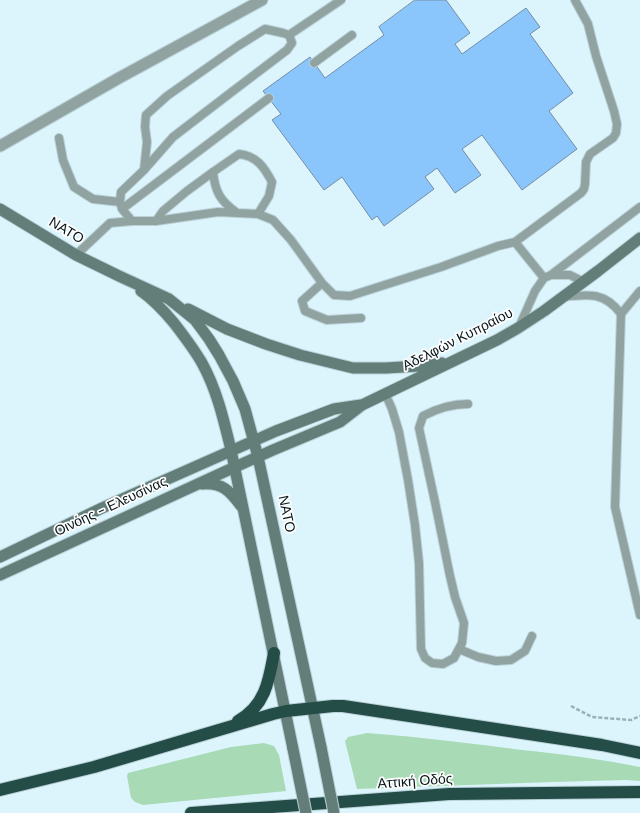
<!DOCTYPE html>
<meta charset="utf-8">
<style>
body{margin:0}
canvas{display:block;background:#dcf5fc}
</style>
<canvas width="640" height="813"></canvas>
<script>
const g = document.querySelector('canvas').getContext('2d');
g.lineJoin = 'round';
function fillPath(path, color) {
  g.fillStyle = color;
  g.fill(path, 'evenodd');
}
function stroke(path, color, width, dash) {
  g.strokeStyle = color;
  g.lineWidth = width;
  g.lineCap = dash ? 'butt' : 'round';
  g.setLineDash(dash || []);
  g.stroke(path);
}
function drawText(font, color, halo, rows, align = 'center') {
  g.font = font + ' "DM Sans",sans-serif';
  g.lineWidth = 3.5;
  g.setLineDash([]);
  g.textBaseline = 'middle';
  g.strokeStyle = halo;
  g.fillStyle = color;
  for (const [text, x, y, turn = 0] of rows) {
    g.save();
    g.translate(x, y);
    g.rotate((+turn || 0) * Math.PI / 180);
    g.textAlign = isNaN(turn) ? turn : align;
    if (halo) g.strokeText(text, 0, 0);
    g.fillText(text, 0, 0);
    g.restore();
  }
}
fillPath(new Path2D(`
 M 367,733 C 419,737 470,743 522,750 C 561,754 601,759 640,767 L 640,781 L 625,780 L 553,782 L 357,789 L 345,741 L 348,737 Z
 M 264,743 L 274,746 L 279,755 L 286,791 L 143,805 L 135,802 L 131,798 L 127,776 L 128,773 L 231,747 Z`), '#a9dab6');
const building = new Path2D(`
 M 415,0 L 446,0 L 470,33 L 455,44 L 462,54 L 526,8 L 540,27 L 530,34 L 573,93 L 549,111 L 577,149 L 522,190 L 482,135 L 462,149 L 481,175 L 455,193 L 437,168 L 425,177 L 434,189 L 384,226 L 377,216 L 372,220 L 342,177 L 324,190 L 272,120 L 281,114 L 263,91 L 310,57 L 325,78 L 384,35 L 379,27 Z`);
fillPath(building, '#8ac5fc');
stroke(building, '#748da5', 1);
const service = new Path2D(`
 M 289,35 L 341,0
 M 314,63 L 352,35
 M 59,138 L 63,160 L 74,187 L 93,199 L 120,202
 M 213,172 C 215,191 220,201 236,212
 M 122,209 L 269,98
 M 132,221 L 122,209 L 120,202 L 121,192 L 144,170 L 173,137 L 233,91 L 287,50 L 292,43 L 289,35 L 283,33 L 265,29 L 238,46 L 167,96 L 146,115 L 145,127 L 147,142 L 144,170
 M 156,221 L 163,211 L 187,191 L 213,172 L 239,154 C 257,156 264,167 272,182 L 269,196 L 258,214
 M 515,242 L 581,193 L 584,189 L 585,184 L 586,162 L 590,154 L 613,138 L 616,133 L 617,124 L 614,111 L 596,56 L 588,24 L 575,0
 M 76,255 L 110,223 L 132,221 L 156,221 L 218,212 L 258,214 L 273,220 L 291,240 L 322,283 L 334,295 L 350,296 L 441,267 L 498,246 L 515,242 L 544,278
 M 551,275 L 640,207
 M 322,283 L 302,301 L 305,311 L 327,320 L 361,318
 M 640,291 L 621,314 L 615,507 L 640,615
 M 563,297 C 589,294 605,292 621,314
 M 519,327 L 535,291 L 544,278 L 551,275 L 570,275 L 584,282
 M 385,393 L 392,409 L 399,432 L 408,480 L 415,525 L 419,563 L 421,649 L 425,658 L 432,663 L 443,664 L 454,658 L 462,643 L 464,623 L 455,597 L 450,576 L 435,502 L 419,428 L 423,416 C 438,408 451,404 468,404
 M 459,649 L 478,657 L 496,661 L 511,660 L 525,651 L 532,636`);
const minor = new Path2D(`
 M 0,146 L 119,78 L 262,0`);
const secondary = new Path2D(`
 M 0,209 L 76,255 L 119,276 L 169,299 L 195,320 L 209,339 L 219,355 L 233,381 L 245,409 L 258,457 L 321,747
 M 141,291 C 154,300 164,311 174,323 C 184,336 194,349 202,363 C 217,390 224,421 231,450 L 293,749
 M 188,309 L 227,329 L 266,344 L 300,355 L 353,368 L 386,368 L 419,366 L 442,363
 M 202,484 C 222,482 230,491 241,506
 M 0,557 L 102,508 L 276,431 L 334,409 L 361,405
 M 0,575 L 224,472 L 273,450 L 340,422 L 362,405 L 497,340 L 518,328 L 544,311 L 598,271 L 640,238`);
const motorway = new Path2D(`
 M 238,721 C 265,706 269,681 274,653
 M 0,790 L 94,767 L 273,714 L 286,711 L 333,706 L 343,706 L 602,745 L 640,753
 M 191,813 L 449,794 L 640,792`);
stroke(service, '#bad1d8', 10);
stroke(minor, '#bad1d8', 13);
stroke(secondary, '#bad1d8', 13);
stroke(motorway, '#bad1d8', 14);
stroke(new Path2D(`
 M 571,706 L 592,717 L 631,720 L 640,716`), '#9ab0b6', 2.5, [4, 2]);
stroke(service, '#91a3a0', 8);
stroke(minor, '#91a3a0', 11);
stroke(secondary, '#637d79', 11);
stroke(motorway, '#244d47', 12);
const secondaryBridge = new Path2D(`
 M 321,747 L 334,813
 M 293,749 L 306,813`);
stroke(secondaryBridge, '#bad1d8', 13, []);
stroke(secondaryBridge, '#637d79', 11);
drawText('14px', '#061519', '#fdfdfd', [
 ["ΝΑΤΟ",66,231,31],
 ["Αδελφών Κυπραίου",458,340,-27],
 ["Οινόης - Ελευσίνας",111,507,-25],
 ["ΝΑΤΟ",286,514,78],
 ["Αττική Οδός",415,782,-4]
]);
</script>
